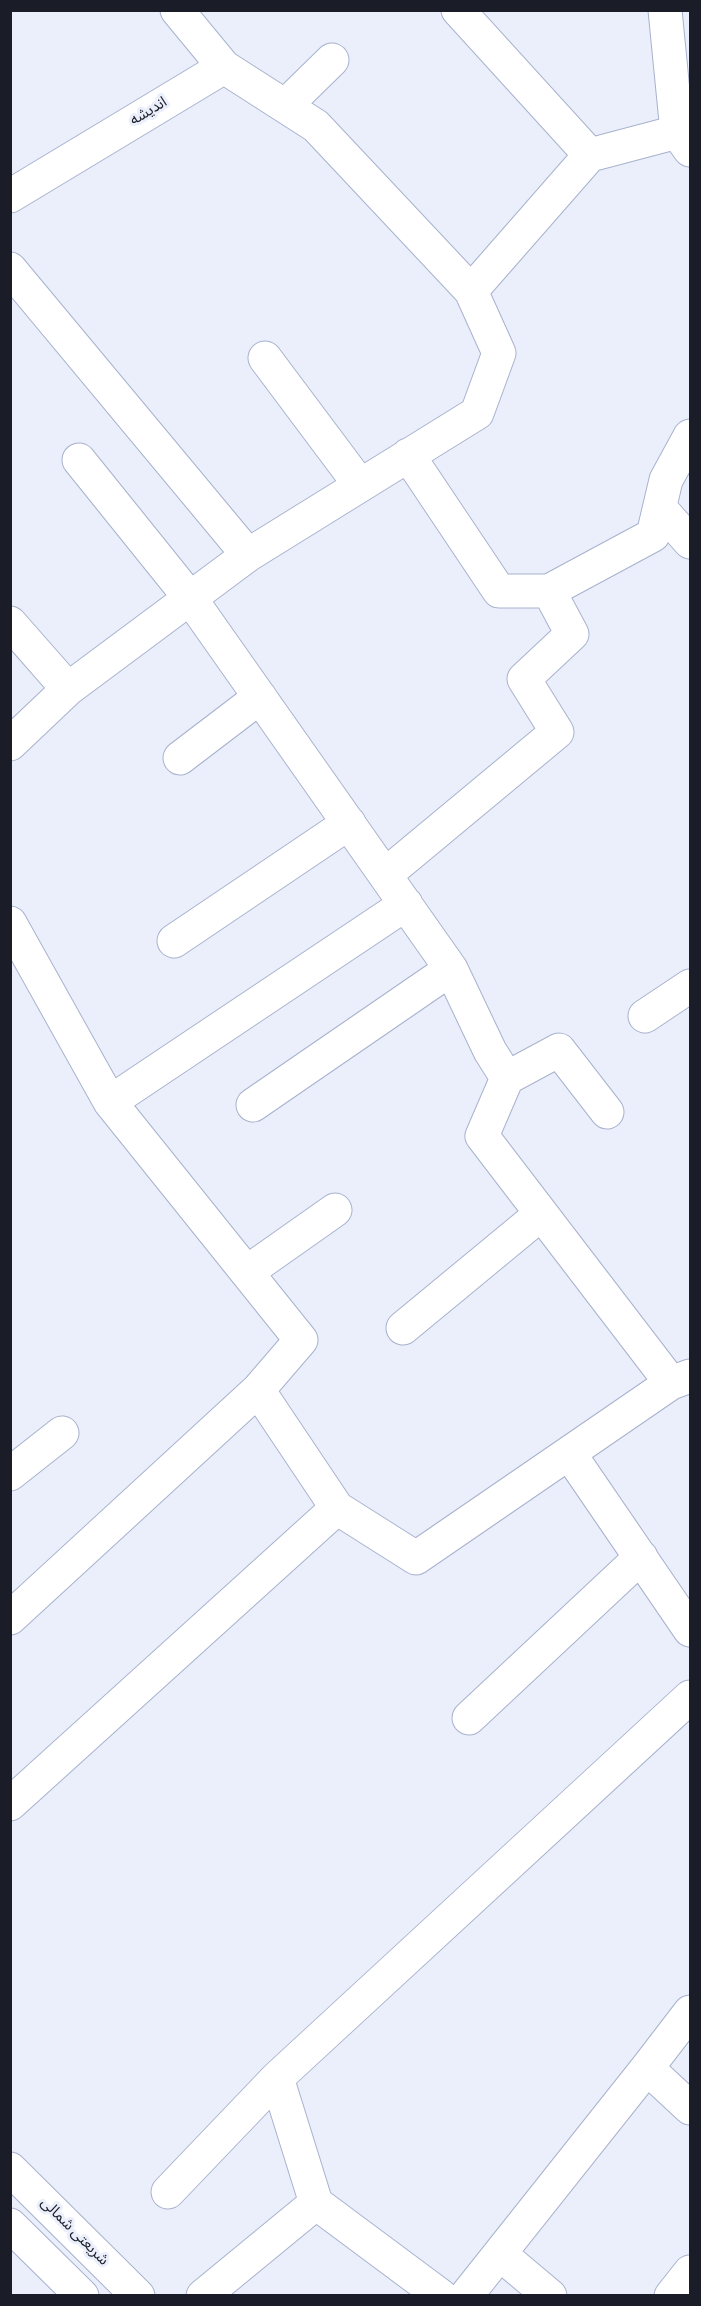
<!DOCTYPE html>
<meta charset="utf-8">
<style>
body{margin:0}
#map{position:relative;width:701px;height:2306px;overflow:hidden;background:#ebeffb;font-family:"Source Sans 3",sans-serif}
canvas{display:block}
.frame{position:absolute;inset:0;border:12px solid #1a1d27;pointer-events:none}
</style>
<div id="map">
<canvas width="701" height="2306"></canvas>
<div class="frame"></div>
</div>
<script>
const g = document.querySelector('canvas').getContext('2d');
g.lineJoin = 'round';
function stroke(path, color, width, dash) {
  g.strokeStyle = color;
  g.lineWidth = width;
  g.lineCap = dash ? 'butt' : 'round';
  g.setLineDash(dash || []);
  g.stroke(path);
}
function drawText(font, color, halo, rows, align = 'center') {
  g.font = font + ' "Source Sans 3","Noto Sans Arabic",sans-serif';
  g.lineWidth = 6;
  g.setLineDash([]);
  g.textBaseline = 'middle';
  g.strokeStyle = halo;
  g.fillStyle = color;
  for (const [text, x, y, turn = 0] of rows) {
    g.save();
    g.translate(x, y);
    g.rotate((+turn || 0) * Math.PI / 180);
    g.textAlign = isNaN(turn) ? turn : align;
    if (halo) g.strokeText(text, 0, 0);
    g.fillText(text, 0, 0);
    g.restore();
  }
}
const minor = new Path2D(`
 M 458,10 L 590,155 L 677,132 L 690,150
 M 665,10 L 677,132
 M 224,67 L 316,126 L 471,291 L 590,155
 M 285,106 L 332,60
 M 10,196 L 224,67 L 177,10
 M 10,269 L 248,555 L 68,689 L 10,744
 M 265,358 L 360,485
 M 408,455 L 499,591 L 549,591 L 653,535 L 666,480 L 690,436
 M 79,460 L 190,598 L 451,969 L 490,1051 L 507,1078 L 482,1136 L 671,1383
 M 660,508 L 690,542
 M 248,555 L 477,413 L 499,353 L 471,291
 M 10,623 L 68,689
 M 180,758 L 260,697
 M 385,875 L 557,732 L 524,679 L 572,634 L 549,591
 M 10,923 L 110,1102 L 301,1340 L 258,1390 L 10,1618
 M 174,941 L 349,823
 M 645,1016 L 690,986
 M 507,1078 L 559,1050 L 607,1112
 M 110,1102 L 406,904
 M 253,1105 L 451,969
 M 247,1272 L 335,1210
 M 403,1328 L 541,1214
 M 258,1390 L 337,1508 L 416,1558 L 671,1383 L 690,1376
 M 569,1453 L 690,1630
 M 10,1474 L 62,1433
 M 469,1718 L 641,1557
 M 10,1804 L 337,1508
 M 647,2068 L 690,2012
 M 168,2192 L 277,2078
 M 316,2203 L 277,2078 L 690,1697
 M 500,2254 L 550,2296
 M 203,2296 L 316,2203 L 441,2296
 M 466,2296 L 647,2068 L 690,2108
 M 671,2296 L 690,2272`);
const major = new Path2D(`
 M 10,2169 L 138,2296
 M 10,2225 L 82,2296`);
stroke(minor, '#a8b2ce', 35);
stroke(major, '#a8b2ce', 35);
stroke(minor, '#fff', 33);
stroke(major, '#fff', 33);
drawText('15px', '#1a1d27', '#ebeffb', [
 ["اندیشه",149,112,-31],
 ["شریعتی شمالی",74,2232,45]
]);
</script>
